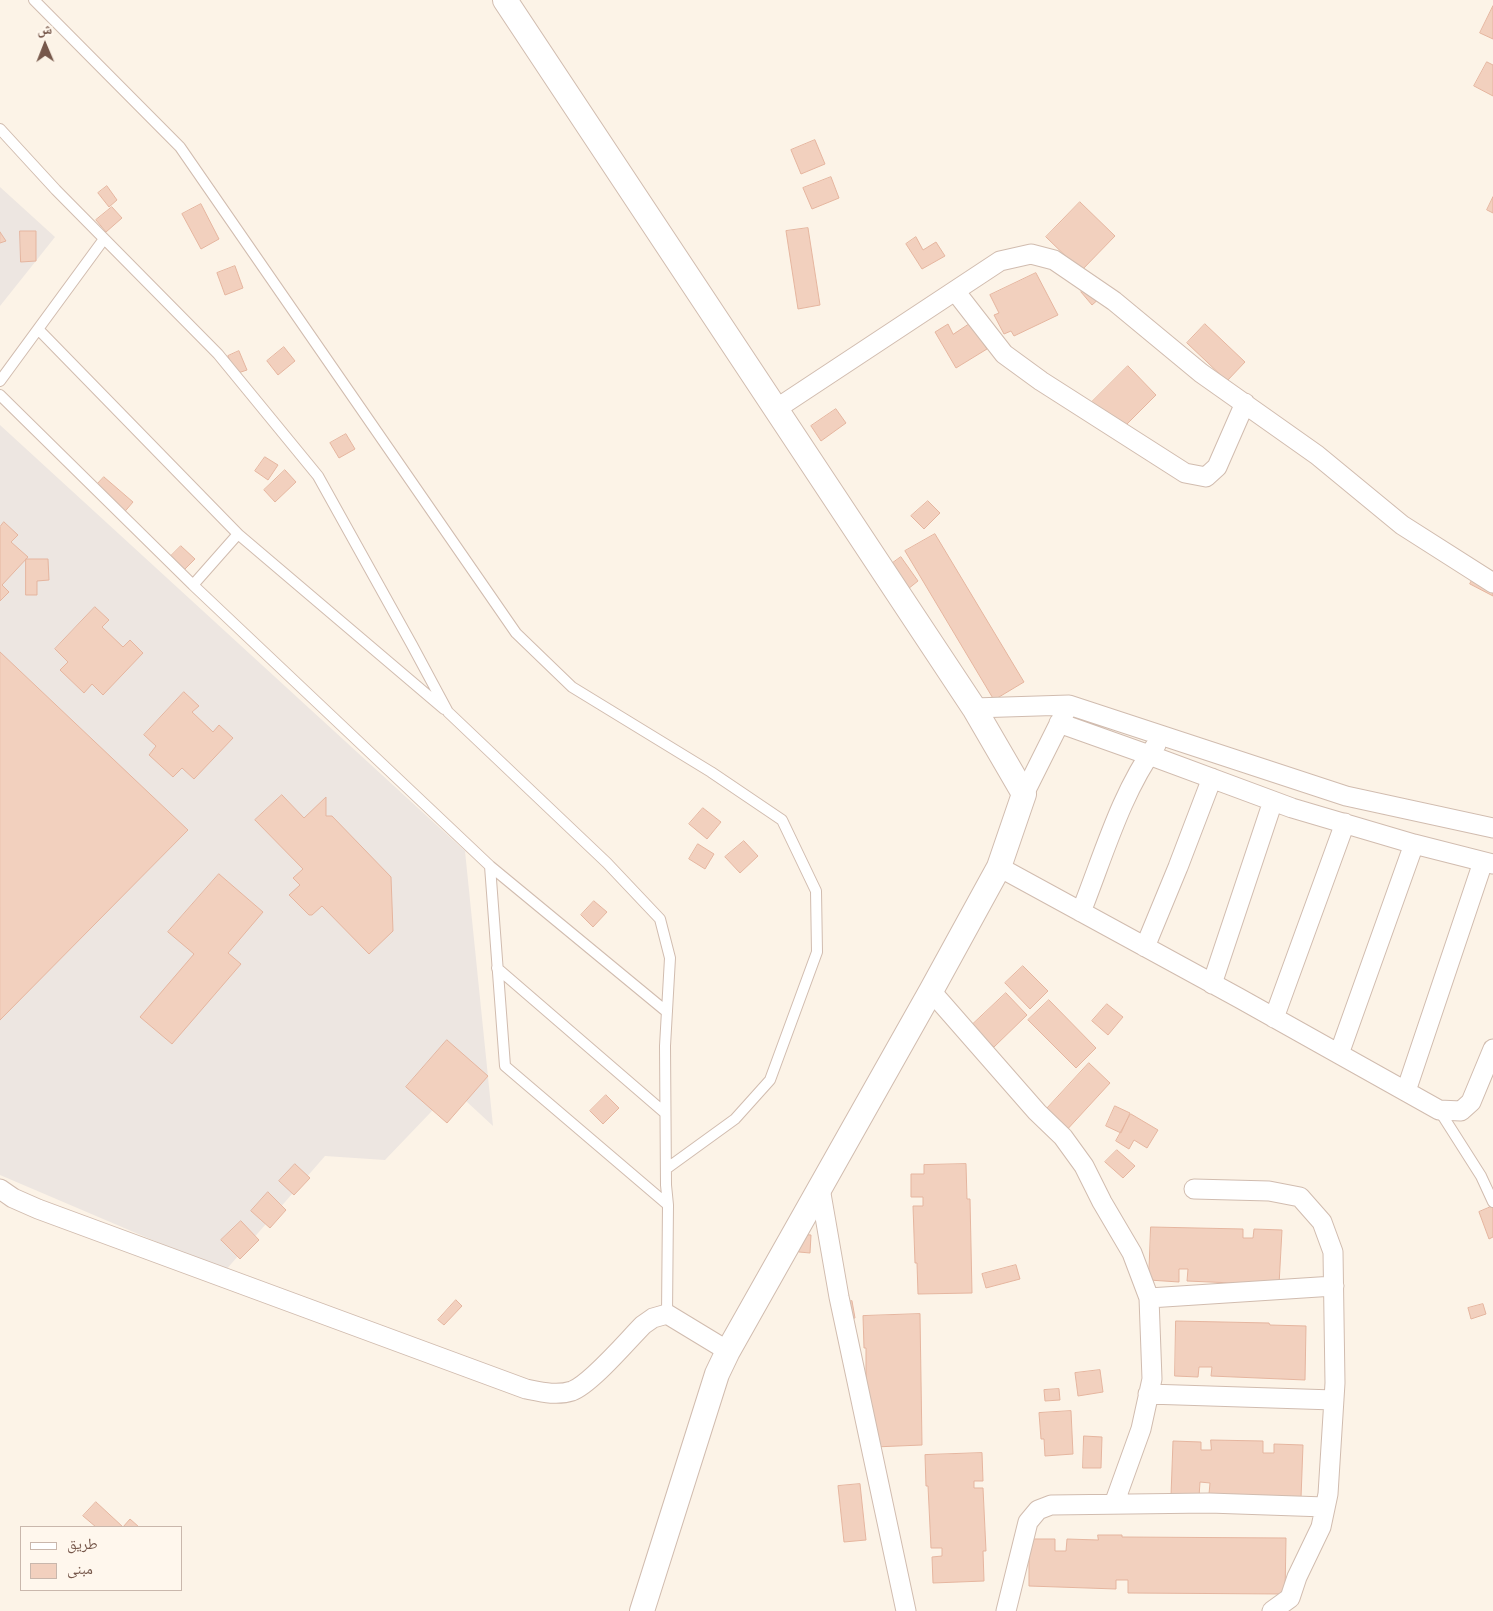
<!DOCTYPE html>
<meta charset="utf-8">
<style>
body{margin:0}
#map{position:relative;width:1493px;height:1611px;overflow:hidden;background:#fcf3e7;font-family:"Sofia Sans Condensed","Noto Naskh Arabic",sans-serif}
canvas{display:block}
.legend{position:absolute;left:20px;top:1526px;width:162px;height:65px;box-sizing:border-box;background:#fff7ed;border:1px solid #c9b7ac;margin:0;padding:6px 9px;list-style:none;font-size:15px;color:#77584b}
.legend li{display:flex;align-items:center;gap:10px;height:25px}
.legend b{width:25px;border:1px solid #c9b7ac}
.north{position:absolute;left:20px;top:20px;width:50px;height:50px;-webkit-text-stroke:4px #fff7ed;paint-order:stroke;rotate:359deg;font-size:14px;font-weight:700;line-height:20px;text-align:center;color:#77584b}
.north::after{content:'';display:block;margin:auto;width:18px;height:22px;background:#77584b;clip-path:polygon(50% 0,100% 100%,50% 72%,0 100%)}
</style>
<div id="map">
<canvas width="1493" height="1611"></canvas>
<ul class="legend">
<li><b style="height:6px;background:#fff"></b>طريق</li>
<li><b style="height:14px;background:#f2d0be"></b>مبنى</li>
</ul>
<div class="north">ش</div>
</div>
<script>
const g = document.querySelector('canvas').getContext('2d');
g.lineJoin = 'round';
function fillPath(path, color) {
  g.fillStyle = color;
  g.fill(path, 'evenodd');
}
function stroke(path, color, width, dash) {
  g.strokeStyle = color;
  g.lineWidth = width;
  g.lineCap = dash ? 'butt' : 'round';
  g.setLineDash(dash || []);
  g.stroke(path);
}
fillPath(new Path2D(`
 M 0,187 L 55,237 L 0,306 Z
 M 0,425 L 465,851 L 493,1126 L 453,1089 L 385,1160 L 325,1156 L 225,1271 L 0,1175 Z`), '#ede6e1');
const building = new Path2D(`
 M 1493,6 L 1493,39 L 1480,33 Z
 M 1487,62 L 1493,65 L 1493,96 L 1474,86 Z
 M 815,140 L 825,164 L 801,174 L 791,150 Z
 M 831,177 L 839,198 L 812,209 L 803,188 Z
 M 107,186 L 117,200 L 109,207 L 98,193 Z
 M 1493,197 L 1493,213 L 1487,210 Z
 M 1080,202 L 1115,236 L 1081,271 L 1046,237 Z
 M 201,204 L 219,239 L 201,249 L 182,214 Z
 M 112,207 L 122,218 L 106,232 L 96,220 Z
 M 808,228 L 820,305 L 798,309 L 786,231 Z
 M 20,231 L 36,231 L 36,261 L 21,262 Z
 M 0,232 L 6,241 L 0,243 Z
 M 916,237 L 923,250 L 936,242 L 945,256 L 922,269 L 906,244 Z
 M 235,266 L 243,288 L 225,295 L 217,273 Z
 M 1036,273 L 1058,315 L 1014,336 L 1011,331 L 1004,334 L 994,315 L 999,313 L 990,295 Z
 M 1090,284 L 1101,297 L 1092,305 L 1081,292 Z
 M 971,323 L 987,349 L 956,368 L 935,332 L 948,324 L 953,334 Z
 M 1205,324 L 1245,362 L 1227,381 L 1187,343 Z
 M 284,347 L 295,361 L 278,375 L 267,361 Z
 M 239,351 L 247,370 L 235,374 L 228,356 Z
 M 1128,366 L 1156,395 L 1120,431 L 1092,402 Z
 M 836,409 L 846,423 L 821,441 L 811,426 Z
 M 346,434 L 355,449 L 339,458 L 330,443 Z
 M 265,457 L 278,465 L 268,480 L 255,471 Z
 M 285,470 L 296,482 L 275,502 L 264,490 Z
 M 104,477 L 133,502 L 121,516 L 92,490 Z
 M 928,501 L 940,513 L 924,529 L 911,516 Z
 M 4,522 L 18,535 L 11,542 L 28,557 L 2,585 L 9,592 L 0,601 L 0,527 Z
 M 935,534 L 1024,682 L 994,700 L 905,551 Z
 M 181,546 L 195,559 L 181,573 L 167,560 Z
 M 901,557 L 918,581 L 908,589 L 890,565 Z
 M 26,559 L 48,559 L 49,580 L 37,581 L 37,595 L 26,595 Z
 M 1479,567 L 1493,574 L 1493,596 L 1470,584 Z
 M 95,607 L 109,620 L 102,627 L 123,647 L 130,640 L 143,653 L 103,695 L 92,684 L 84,693 L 60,670 L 68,662 L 55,649 Z
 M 0,652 L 188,830 L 0,1020 Z
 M 184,692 L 199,706 L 192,712 L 213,732 L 219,725 L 233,738 L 194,779 L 182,768 L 173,777 L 149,755 L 156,746 L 144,735 Z
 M 282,795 L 304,818 L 326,797 L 326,816 L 332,816 L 391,877 L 393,931 L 369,954 L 322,906 L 312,915 L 309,915 L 289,895 L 300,885 L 293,878 L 303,869 L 255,820 Z
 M 703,808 L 721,822 L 707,839 L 689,824 Z
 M 744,841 L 758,856 L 740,873 L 725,857 Z
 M 698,844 L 714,854 L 705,869 L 689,859 Z
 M 219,874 L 263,912 L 228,953 L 241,964 L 172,1044 L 140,1017 L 194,954 L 168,932 Z
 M 594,901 L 607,912 L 593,927 L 581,915 Z
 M 1023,966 L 1048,991 L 1030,1009 L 1005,983 Z
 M 1006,993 L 1027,1015 L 994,1047 L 972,1025 Z
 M 1049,1000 L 1096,1048 L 1076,1068 L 1028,1020 Z
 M 1107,1004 L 1123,1017 L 1108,1035 L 1092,1021 Z
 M 447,1040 L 488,1076 L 447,1123 L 406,1087 Z
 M 1089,1063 L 1110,1083 L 1064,1133 L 1042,1114 Z
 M 606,1095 L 619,1108 L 603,1124 L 590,1111 Z
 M 1115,1106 L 1130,1113 L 1121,1133 L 1106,1126 Z
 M 1131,1114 L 1158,1130 L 1147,1148 L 1134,1140 L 1129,1149 L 1116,1141 Z
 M 1117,1150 L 1135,1166 L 1123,1178 L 1105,1162 Z
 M 295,1164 L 310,1178 L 294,1195 L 279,1181 Z
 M 966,1164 L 967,1199 L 970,1199 L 972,1293 L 918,1294 L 917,1263 L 915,1263 L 913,1206 L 923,1206 L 923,1197 L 911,1197 L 911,1174 L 924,1174 L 924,1165 Z
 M 268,1192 L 286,1210 L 270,1228 L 251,1211 Z
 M 1493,1206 L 1493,1237 L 1489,1239 L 1479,1212 Z
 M 241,1221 L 259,1240 L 240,1259 L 221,1240 Z
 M 1151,1227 L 1243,1229 L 1243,1238 L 1253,1238 L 1254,1229 L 1282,1230 L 1279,1285 L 1187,1281 L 1188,1269 L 1179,1269 L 1179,1282 L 1149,1280 Z
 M 800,1234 L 811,1235 L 810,1253 L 799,1252 Z
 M 1016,1265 L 1020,1279 L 986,1288 L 982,1274 Z
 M 456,1300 L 462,1306 L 444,1325 L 438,1320 Z
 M 852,1301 L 855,1318 L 840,1321 L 837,1304 Z
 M 1483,1304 L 1486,1314 L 1471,1319 L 1468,1308 Z
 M 920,1314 L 922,1445 L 874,1447 L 866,1383 L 866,1348 L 864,1348 L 863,1316 Z
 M 1176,1321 L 1269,1323 L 1270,1325 L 1306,1326 L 1305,1380 L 1211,1376 L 1212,1367 L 1199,1367 L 1198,1377 L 1175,1376 Z
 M 1100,1370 L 1103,1392 L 1078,1396 L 1075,1373 Z
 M 1059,1389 L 1060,1400 L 1045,1401 L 1044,1390 Z
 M 1071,1411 L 1073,1454 L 1045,1456 L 1044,1439 L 1041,1439 L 1039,1413 Z
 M 1084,1436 L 1102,1437 L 1101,1468 L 1083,1468 Z
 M 1211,1440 L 1263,1441 L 1263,1453 L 1274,1453 L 1274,1444 L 1303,1445 L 1301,1498 L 1209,1494 L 1210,1483 L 1200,1482 L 1199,1497 L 1171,1496 L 1173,1441 L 1201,1442 L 1201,1450 L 1211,1450 Z
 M 982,1453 L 983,1481 L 974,1481 L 974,1488 L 983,1488 L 986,1551 L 983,1551 L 984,1581 L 933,1583 L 932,1557 L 942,1556 L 942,1548 L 931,1548 L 928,1486 L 926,1486 L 925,1455 Z
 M 860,1484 L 866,1540 L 844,1542 L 838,1486 Z
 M 96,1502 L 123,1527 L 130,1519 L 139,1527 L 96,1527 L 83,1516 Z
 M 1098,1535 L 1122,1535 L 1122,1537 L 1286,1538 L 1285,1594 L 1128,1593 L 1128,1580 L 1116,1580 L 1116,1589 L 1029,1586 L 1029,1539 L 1055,1539 L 1055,1551 L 1066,1551 L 1067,1539 L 1098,1540 Z`);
fillPath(building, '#f2d0be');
stroke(building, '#e5b59f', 1);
const service = new Path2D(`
 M 34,0 L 180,147 L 516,633 L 572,687 L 711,772 L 782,820 L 816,891 L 817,952 L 770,1080 L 735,1119 L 666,1169
 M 0,129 L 56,190 L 218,354 L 318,476 L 412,645 L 448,712 L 607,863 L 660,919 L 670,958 L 665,1046 L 666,1185 L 668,1205 L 667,1314
 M 38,329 L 238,534
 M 0,381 L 104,239
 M 0,395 L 193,585 L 238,534 L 444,709
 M 193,585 L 490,866 L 667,1012
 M 490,866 L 505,1066 L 668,1205
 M 497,968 L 665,1113
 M 1439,1110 L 1481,1176 L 1493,1202`);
const minor = new Path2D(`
 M 955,291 L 1004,354 L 1041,381 L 1185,473 L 1206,477 L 1217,467 L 1245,403
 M 776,409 L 1000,261 L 1031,254 L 1054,260 L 1114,301 L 1201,373 L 1317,455 L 1402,525 L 1493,583
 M 974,708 L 1069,705 L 1346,796 L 1493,828
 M 1059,723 L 1149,755 L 1292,808 L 1414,844 L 1493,864
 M 1024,794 L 1065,712
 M 999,867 L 1239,998 L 1439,1110 L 1461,1111 L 1471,1102 L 1493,1049
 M 1081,912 C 1103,857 1121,793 1156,745
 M 1145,947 L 1178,867 L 1212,778
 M 1212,984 L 1273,801
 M 931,991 L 1037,1112 L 1063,1137 L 1084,1166 L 1102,1202 L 1132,1253 L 1149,1298 L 1152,1379 L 1141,1429 L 1114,1504
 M 1274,1018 L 1345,823
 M 1339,1054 L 1414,844
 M 1406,1091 L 1483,862
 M 820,1188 L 839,1297 L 906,1611
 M 0,1189 L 13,1198 L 38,1209 L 526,1389 C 541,1392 557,1396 572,1391 C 591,1384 628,1340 643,1325 L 653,1318 L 667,1314 L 728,1351
 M 1194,1189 L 1269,1191 L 1300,1197 L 1322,1222 L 1333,1252 L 1335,1383 L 1328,1494 L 1321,1527 L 1297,1577 L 1290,1598 L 1272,1611
 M 1149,1298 L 1334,1286
 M 1148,1394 L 1334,1400
 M 1006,1611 L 1028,1522 L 1038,1510 L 1051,1505 L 1209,1503 L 1325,1507`);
const tertiary = new Path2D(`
 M 505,0 L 974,708 L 1024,794 L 999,867 L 931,991 L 728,1351 L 717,1374 L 642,1611`);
stroke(service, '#d1bcaf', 12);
stroke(minor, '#d1bcaf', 21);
stroke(tertiary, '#d1bcaf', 26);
stroke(service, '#fff', 10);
stroke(minor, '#fff', 19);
stroke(tertiary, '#fff', 24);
</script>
